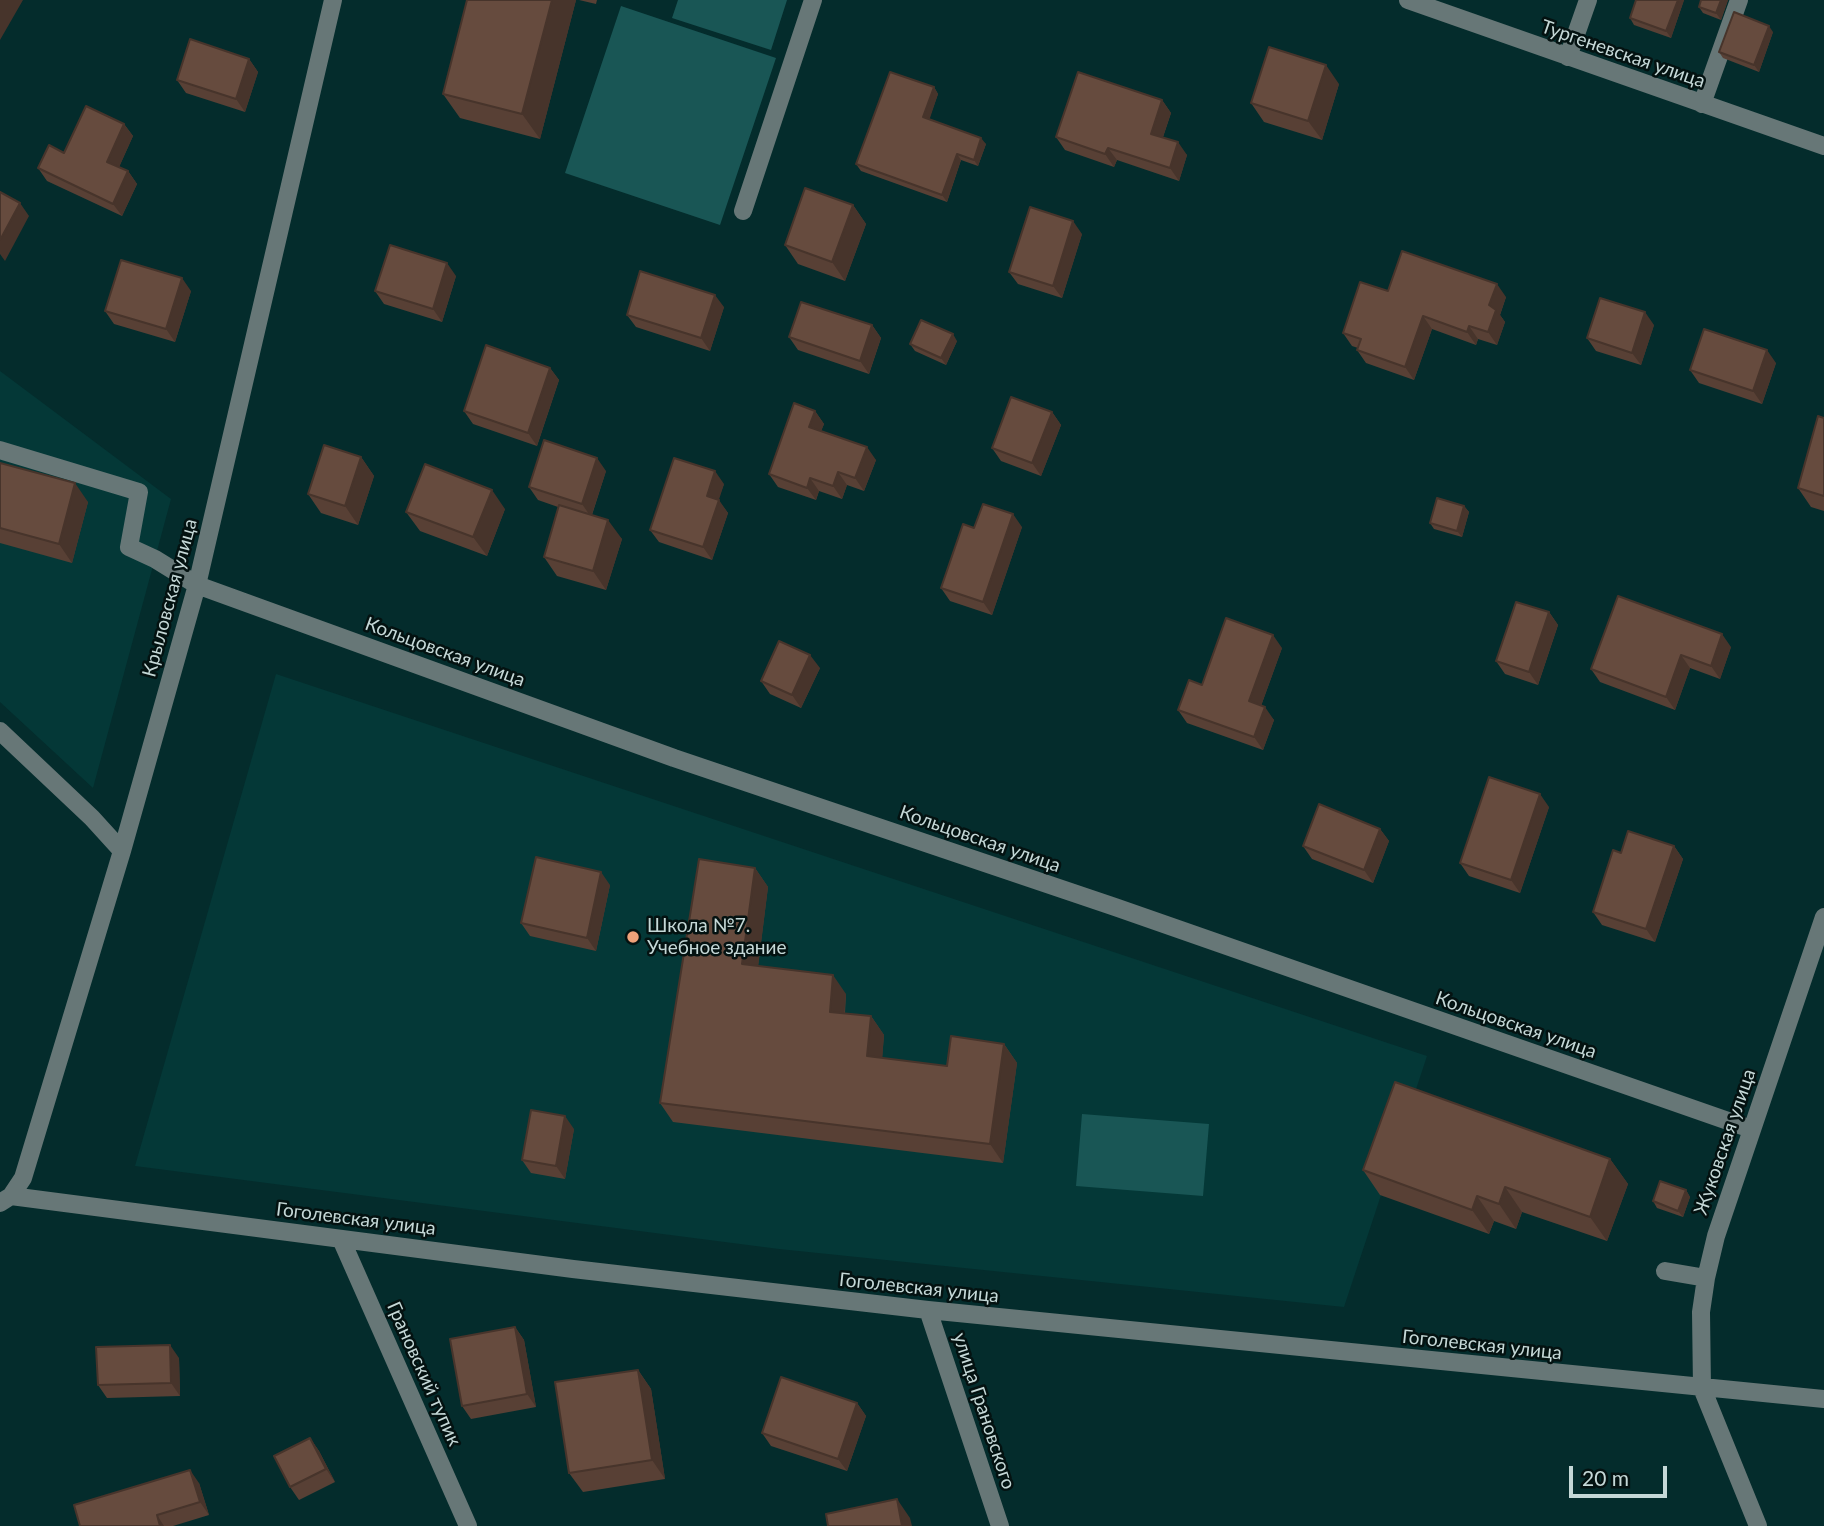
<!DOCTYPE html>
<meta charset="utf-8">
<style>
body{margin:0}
#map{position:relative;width:1824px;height:1526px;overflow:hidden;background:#042c2c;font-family:Lato,sans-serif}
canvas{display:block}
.scale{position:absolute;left:1569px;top:1466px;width:98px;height:32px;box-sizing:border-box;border:4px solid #c5d8d7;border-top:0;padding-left:9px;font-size:21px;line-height:24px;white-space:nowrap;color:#c5d8d7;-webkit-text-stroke:5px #041211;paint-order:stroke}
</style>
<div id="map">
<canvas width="1824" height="1526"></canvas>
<div class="scale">20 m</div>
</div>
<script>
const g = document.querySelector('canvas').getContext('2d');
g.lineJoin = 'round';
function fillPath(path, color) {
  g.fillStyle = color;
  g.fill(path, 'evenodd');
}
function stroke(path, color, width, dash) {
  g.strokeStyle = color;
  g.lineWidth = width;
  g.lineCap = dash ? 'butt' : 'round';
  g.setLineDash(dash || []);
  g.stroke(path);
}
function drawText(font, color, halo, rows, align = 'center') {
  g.font = font + ' Lato,sans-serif';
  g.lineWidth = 5;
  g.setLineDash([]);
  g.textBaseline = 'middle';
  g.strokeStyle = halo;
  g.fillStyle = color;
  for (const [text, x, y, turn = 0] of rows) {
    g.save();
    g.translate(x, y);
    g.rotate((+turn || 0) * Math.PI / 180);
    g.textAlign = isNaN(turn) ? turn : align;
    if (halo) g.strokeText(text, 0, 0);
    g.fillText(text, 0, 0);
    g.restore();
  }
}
fillPath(new Path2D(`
 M 0,371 L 171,499 L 93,788 L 0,702 Z
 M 276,674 L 1427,1056 L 1344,1307 L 779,1249 L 135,1166 Z`), '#043837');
fillPath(new Path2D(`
 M 678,0 L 787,0 L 771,50 L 672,18 Z
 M 621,6 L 776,58 L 720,225 L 565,173 Z
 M 1082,1114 L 1209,1124 L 1203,1196 L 1076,1186 Z`), '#195655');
stroke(new Path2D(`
 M 1408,0 L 1824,146
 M 1568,57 L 1588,0
 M 1702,104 L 1739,0
 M 743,211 L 813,0
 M 0,450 L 139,492 L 129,547 L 155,559 L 197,585 L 674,758 L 1115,907 L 1751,1129
 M 0,731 L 92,818 L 122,851
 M 11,1196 L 573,1269 L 928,1310 L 1824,1399
 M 0,1203 L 11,1196 L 23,1178 L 122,851 L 197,585 L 333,0
 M 341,1239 L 468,1526
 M 1665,1271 L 1706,1278
 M 928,1310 L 1000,1526
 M 1758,1526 L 1702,1388 L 1701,1312 L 1706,1278 L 1716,1236 L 1824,917`), '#677777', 18);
fillPath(new Path2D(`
 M 467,0 L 576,0 L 540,139 L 460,118 L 443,94 Z
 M 579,0 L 597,0 L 596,4 Z
 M 1636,0 L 1684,0 L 1671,38 L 1634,25 L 1630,18 Z
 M 1701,0 L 1728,0 L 1721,20 L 1703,13 L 1699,7 Z
 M 1773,32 L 1759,72 L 1723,58 L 1719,52 Z
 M 249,59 L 258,72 L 245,112 L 186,93 L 177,80 Z
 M 1339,84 L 1322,140 L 1264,122 L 1251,103 Z
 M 934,87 L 938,94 L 929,119 L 986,144 L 978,166 L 961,160 L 947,202 L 861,171 L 856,164 Z
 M 1162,100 L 1171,113 L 1163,137 L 1187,155 L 1179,181 L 1117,160 L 1114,167 L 1065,150 L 1056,137 Z
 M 124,124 L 133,136 L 119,167 L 128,171 L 137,184 L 122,216 L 47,181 L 38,168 L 64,153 Z
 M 853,205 L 866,224 L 845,281 L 798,264 L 785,245 Z
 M 1082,234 L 1062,298 L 1018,284 L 1009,272 Z
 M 456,276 L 442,322 L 384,304 L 375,291 Z
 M 191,291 L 175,342 L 114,324 L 105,311 Z
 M 1388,291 L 1506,297 L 1500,315 L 1505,322 L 1497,345 L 1478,339 L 1476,345 L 1432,329 L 1414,380 L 1366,363 L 1357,350 L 1358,348 L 1352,346 L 1343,333 Z
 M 724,307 L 710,351 L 636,327 L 627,315 Z
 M 872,325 L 881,338 L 869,374 L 798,350 L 789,337 Z
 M 1654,325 L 1641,365 L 1596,351 L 1587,338 Z
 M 957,341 L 946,365 L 915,351 L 910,344 Z
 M 1776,363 L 1762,404 L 1699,383 L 1690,370 Z
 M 550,368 L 559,380 L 537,446 L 473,424 L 464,411 Z
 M 815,411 L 824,424 L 821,431 L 876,460 L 864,491 L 847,485 L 842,499 L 819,491 L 816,500 L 778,487 L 769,474 Z
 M 1052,412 L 1061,425 L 1041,476 L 1001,461 L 992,448 Z
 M 1824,418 L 1824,511 L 1811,507 L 1798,488 Z
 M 361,457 L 374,476 L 358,525 L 321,513 L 308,494 Z
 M 0,463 L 88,502 L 72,563 L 0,543 Z
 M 606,471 L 592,515 L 622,539 L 606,590 L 557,576 L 544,557 L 558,507 L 538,500 L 529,487 Z
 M 724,484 L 718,500 L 728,513 L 712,560 L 659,542 L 650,530 Z
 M 1464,506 L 1469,512 L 1462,537 L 1434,529 L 1430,523 Z
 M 505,509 L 487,556 L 420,531 L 406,512 Z
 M 1022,527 L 992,615 L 950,601 L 941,588 L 974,528 Z
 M 1549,612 L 1558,625 L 1538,685 L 1505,674 L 1496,661 Z
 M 1731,647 L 1720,679 L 1690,668 L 1675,710 L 1600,682 L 1591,669 Z
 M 1282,648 L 1261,706 L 1274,720 L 1263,750 L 1187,723 L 1178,710 L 1202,685 Z
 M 820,668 L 801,708 L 770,694 L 761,681 Z
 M 1549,807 L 1520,893 L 1469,876 L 1460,863 Z
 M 1380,829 L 1389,841 L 1373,883 L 1312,859 L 1303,846 Z
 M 1674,846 L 1683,859 L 1655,942 L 1602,925 L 1593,912 Z
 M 755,868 L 768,887 L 758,966 L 846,994 L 845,1013 L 871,1016 L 884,1035 L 882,1058 L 947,1066 L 1004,1044 L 1017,1063 L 1003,1163 L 673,1122 L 660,1103 Z
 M 610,885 L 596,951 L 530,936 L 521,923 Z
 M 574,1129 L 565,1179 L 531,1173 L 522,1160 Z
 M 1610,1159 L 1628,1184 L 1607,1241 L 1522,1212 L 1516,1229 L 1494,1221 L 1489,1234 L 1380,1195 L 1363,1170 Z
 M 1686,1190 L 1690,1197 L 1683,1217 L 1657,1208 L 1653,1201 Z
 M 515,1327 L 524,1340 L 536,1407 L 471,1419 L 462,1406 Z
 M 179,1358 L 180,1396 L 107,1398 L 98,1385 Z
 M 638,1370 L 651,1389 L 665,1479 L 583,1492 L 569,1473 Z
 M 857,1403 L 866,1416 L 847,1471 L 771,1446 L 762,1433 Z
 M 310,1438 L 319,1451 L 335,1482 L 299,1500 L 290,1487 Z
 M 199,1483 L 209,1515 L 173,1526 L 80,1526 Z`), '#584035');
fillPath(new Path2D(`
 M 0,0 L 23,0 L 0,40 Z
 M 552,0 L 576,0 L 540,139 L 522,114 Z
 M 1678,0 L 1684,0 L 1671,38 L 1666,31 Z
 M 1721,0 L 1728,0 L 1721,20 L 1716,13 Z
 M 1769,26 L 1773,32 L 1759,72 L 1754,65 Z
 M 249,59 L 258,72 L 245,112 L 236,99 Z
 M 1326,65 L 1339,84 L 1322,140 L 1308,121 Z
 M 934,87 L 938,94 L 928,124 L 923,117 Z
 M 1162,100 L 1171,113 L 1160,146 L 1151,134 Z
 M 124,124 L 133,136 L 116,174 L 107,162 Z
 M 981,138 L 986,144 L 978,166 L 974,160 Z
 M 1178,142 L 1187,155 L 1179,181 L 1170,168 Z
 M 1108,148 L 1117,160 L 1114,167 L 1105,154 Z
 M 957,154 L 961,160 L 947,202 L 942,195 Z
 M 128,171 L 137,184 L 122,216 L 113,204 Z
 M 20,203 L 29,216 L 5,261 L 0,254 L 0,240 Z
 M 853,205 L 866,224 L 845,281 L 832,262 Z
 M 1073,221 L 1082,234 L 1062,298 L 1053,286 Z
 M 447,263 L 456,276 L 442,322 L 433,309 Z
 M 182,278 L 191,291 L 175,342 L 166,329 Z
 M 1497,284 L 1506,297 L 1500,315 L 1505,322 L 1497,345 L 1488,332 L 1489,305 Z
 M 715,295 L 724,307 L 710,351 L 701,338 Z
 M 1645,312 L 1654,325 L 1641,365 L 1632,353 Z
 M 1423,316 L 1432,329 L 1414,380 L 1405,367 Z
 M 872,325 L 881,338 L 869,374 L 860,361 Z
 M 1469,326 L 1478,339 L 1476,345 L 1467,332 Z
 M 953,334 L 957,341 L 946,365 L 941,358 Z
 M 1767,350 L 1776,363 L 1762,404 L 1753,391 Z
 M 550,368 L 559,380 L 537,446 L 528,433 Z
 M 815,411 L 824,424 L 818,439 L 809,427 Z
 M 1052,412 L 1061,425 L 1041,476 L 1032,463 Z
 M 867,447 L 876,460 L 864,491 L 855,478 Z
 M 361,457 L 374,476 L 358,525 L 345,506 Z
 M 597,458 L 606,471 L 591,517 L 582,504 Z
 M 715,471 L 724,484 L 716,509 L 707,496 Z
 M 838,472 L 847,485 L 842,499 L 833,486 Z
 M 810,478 L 819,491 L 816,500 L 807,488 Z
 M 75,483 L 88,502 L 72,563 L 59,544 Z
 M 492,490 L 505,509 L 487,556 L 473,537 Z
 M 719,500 L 728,513 L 712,560 L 703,547 Z
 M 1464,506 L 1469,512 L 1462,537 L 1457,531 Z
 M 1013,514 L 1022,527 L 992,615 L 983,602 Z
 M 608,520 L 622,539 L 606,590 L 593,571 Z
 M 1549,612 L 1558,625 L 1538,685 L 1529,672 Z
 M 1722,634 L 1731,647 L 1720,679 L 1711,666 Z
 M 1273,635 L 1282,648 L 1258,714 L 1249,701 Z
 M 810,655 L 820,668 L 801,708 L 792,695 Z
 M 1681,655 L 1690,668 L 1675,710 L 1666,697 Z
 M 1265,707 L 1274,720 L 1263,750 L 1254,737 Z
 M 1540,794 L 1549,807 L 1520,893 L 1511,880 Z
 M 1380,829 L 1389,841 L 1373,883 L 1364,870 Z
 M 1674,846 L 1683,859 L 1655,942 L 1646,929 Z
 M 755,868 L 768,887 L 756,984 L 742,964 Z
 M 601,872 L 610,885 L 596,951 L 587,938 Z
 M 833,975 L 846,994 L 843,1031 L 830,1012 Z
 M 871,1016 L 884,1035 L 881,1075 L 867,1056 Z
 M 1004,1044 L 1017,1063 L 1003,1163 L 990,1144 Z
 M 565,1116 L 574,1129 L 565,1179 L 556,1166 Z
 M 1610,1159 L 1628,1184 L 1607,1241 L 1590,1217 Z
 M 1505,1187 L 1522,1212 L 1516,1229 L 1499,1204 Z
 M 1686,1190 L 1690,1197 L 1683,1217 L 1678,1211 Z
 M 1477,1196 L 1494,1221 L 1489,1234 L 1472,1210 Z
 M 515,1327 L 524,1340 L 536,1407 L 527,1394 Z
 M 170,1345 L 179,1358 L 180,1396 L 171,1383 Z
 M 638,1370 L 651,1389 L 665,1479 L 652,1460 Z
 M 857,1403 L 866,1416 L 847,1471 L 838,1459 Z
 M 310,1438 L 319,1451 L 335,1482 L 326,1469 Z
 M 190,1470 L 199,1483 L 209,1515 L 200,1502 Z
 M 897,1499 L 910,1518 L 912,1526 L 902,1526 Z
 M 157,1515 L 164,1526 L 160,1526 Z`), '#47342b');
const building = new Path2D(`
 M 467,0 L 552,0 L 522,114 L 443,94 Z
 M 1636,0 L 1678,0 L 1666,31 L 1630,18 Z
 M 1701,0 L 1721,0 L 1716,13 L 1699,7 Z
 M 1734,12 L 1769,26 L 1754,65 L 1719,52 Z
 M 190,39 L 249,59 L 236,99 L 177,80 Z
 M 1269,47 L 1326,65 L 1308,121 L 1251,103 Z
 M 890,72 L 934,87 L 923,117 L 981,138 L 974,160 L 957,154 L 942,195 L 856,164 Z
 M 1078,72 L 1162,100 L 1151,134 L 1178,142 L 1170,168 L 1108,148 L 1105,154 L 1056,137 Z
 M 86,106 L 124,124 L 107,162 L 128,171 L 113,204 L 38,168 L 49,145 L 64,153 Z
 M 805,188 L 853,205 L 832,262 L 785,245 Z
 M 0,192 L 20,203 L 0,240 Z
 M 1030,207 L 1073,221 L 1053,286 L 1009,272 Z
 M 390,245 L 447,263 L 433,309 L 375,291 Z
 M 1402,251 L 1497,284 L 1489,305 L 1496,310 L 1488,332 L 1469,326 L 1467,332 L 1423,316 L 1405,367 L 1357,350 L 1361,339 L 1343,333 L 1360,282 L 1388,291 Z
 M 121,260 L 182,278 L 166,329 L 105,311 Z
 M 640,271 L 715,295 L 701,338 L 627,315 Z
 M 1600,298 L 1645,312 L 1632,353 L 1587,338 Z
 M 801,302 L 872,325 L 860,361 L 789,337 Z
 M 921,320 L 953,334 L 941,358 L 910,344 Z
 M 1704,329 L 1767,350 L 1753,391 L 1690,370 Z
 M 486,345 L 550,368 L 528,433 L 464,411 Z
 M 1011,397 L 1052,412 L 1032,463 L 992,448 Z
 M 794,403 L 815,411 L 809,427 L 867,447 L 855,478 L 838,472 L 833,486 L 810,478 L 807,488 L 769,474 Z
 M 1818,416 L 1824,418 L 1824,496 L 1798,488 Z
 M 544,440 L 597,458 L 582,504 L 529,487 Z
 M 324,445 L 361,457 L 345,506 L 308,494 Z
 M 674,458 L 715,471 L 707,496 L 719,500 L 703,547 L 650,530 Z
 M 0,463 L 75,483 L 59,544 L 0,528 Z
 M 425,464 L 492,490 L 473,537 L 406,512 Z
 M 1437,498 L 1464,506 L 1457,531 L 1430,523 Z
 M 983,504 L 1013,514 L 983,602 L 941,588 L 963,524 L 974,528 Z
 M 559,505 L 608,520 L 593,571 L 544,557 Z
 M 1618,596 L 1722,634 L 1711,666 L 1681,655 L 1666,697 L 1591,669 Z
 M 1516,602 L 1549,612 L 1529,672 L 1496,661 Z
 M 1226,618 L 1273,635 L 1249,701 L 1265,707 L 1254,737 L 1178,710 L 1189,680 L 1202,685 Z
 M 779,641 L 810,655 L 792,695 L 761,681 Z
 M 1489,777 L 1540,794 L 1511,880 L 1460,863 Z
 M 1319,804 L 1380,829 L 1364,870 L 1303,846 Z
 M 1628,831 L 1674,846 L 1646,929 L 1593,912 L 1613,850 L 1621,853 Z
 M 536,857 L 601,872 L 587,938 L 521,923 Z
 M 699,859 L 755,868 L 742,964 L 833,975 L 830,1012 L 871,1016 L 867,1056 L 947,1066 L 951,1036 L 1004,1044 L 990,1144 L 660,1103 Z
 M 1395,1082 L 1610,1159 L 1590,1217 L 1505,1187 L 1499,1204 L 1477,1196 L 1472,1210 L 1363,1170 Z
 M 531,1110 L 565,1116 L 556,1166 L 522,1160 Z
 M 1660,1181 L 1686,1190 L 1678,1211 L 1653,1201 Z
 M 515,1327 L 527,1394 L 462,1406 L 450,1339 Z
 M 170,1345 L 171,1383 L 98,1385 L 96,1347 Z
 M 638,1370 L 652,1460 L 569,1473 L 555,1382 Z
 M 781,1377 L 857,1403 L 838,1459 L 762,1433 Z
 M 310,1438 L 326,1469 L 290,1487 L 274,1456 Z
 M 190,1470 L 200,1502 L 157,1515 L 160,1526 L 80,1526 L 74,1505 Z
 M 897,1499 L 902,1526 L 828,1526 L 826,1514 Z`);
fillPath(building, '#664b3e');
stroke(building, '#47342b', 2);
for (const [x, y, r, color] of [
 [633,937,7,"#f0a27a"]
]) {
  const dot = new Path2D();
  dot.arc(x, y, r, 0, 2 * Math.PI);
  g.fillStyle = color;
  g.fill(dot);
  stroke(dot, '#041211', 2.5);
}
drawText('19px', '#c5d8d7', '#041211', [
 ["Тургеневская улица",1623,54,19],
 ["Крыловская улица",170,598,-75],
 ["Кольцовская улица",445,652,20],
 ["Кольцовская улица",980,839,19],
 ["Кольцовская улица",1516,1025,19],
 ["Жуковская улица",1725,1142,-71],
 ["Гоголевская улица",356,1219,7],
 ["Гоголевская улица",919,1288,6],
 ["Гоголевская улица",1482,1345,6],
 ["Грановский тупик",424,1374,66],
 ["улица Грановского",984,1411,72]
]);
drawText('19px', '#c5d8d7', '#041211', [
 ["Школа №7.",647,926],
 ["Учебное здание",647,948]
], 'left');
</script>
